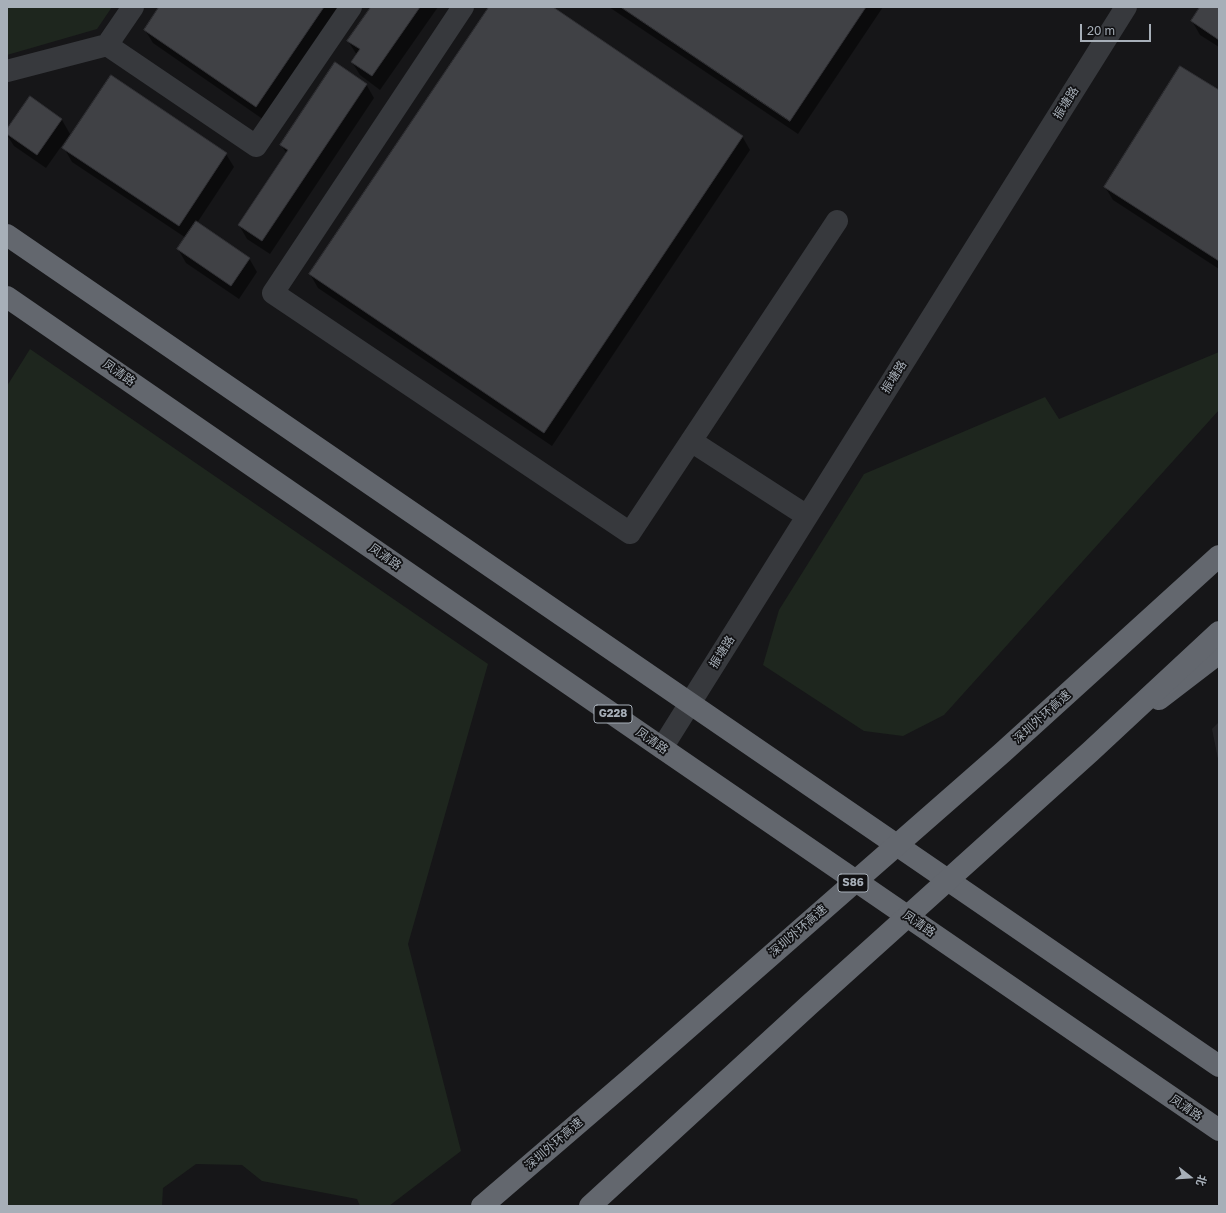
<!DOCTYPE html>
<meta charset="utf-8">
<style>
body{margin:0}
#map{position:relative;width:1226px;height:1213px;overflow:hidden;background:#161618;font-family:"Golos Text","Noto Sans SC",sans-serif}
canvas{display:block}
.frame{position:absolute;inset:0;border:8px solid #a7afb8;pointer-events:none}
.north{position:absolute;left:1170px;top:1157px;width:40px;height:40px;-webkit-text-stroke:3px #111113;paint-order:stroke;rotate:107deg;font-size:11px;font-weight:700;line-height:16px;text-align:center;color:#a7afb8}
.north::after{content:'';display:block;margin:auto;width:14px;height:18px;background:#a7afb8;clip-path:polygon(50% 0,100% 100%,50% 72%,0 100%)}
.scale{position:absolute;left:1080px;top:24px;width:71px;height:18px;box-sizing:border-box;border:2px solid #a7afb8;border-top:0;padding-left:5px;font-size:12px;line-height:14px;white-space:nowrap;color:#a7afb8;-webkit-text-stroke:3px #111113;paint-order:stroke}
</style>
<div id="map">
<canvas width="1226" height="1213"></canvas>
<div class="frame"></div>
<div class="north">北</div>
<div class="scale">20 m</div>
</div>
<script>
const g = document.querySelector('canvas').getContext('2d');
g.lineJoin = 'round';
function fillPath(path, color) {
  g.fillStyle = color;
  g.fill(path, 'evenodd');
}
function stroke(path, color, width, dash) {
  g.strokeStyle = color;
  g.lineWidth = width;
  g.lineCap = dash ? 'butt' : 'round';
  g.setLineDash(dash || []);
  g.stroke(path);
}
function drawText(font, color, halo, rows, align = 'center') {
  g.font = font + ' "Golos Text","Noto Sans SC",sans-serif';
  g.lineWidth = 3.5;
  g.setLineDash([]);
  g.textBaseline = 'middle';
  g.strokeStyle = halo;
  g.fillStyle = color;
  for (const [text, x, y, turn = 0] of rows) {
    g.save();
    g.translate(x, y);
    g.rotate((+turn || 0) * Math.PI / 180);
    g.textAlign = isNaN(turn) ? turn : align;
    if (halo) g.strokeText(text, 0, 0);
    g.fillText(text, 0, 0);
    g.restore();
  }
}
fillPath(new Path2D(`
 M 1219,722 L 1219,764 L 1212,729 Z`), '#222225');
fillPath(new Path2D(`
 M 7,7 L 112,7 L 97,29 L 7,55 Z
 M 30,349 L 488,664 L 408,944 L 461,1151 L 389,1206 L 360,1206 L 357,1199 L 262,1181 L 242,1165 L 196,1164 L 163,1188 L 162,1206 L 7,1206 L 7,386 Z
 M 1219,352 L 1219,410 L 944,715 L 903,736 L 864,731 L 763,665 L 779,610 L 864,474 L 1045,397 L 1059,419 Z`), '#1e261e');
fillPath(new Path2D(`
 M 160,7 L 341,7 L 264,120 L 153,43 L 145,30 Z
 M 372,7 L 438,7 L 380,90 L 360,75 L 352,62 L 357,55 L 348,41 Z
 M 490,7 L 551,7 L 742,136 L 750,150 L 552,446 L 318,288 L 310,274 Z
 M 609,7 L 883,7 L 798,134 Z
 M 1202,7 L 1219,7 L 1219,47 L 1200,35 L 1192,21 Z
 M 366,84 L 374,98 L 270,254 L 247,239 L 239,225 L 287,154 L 281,145 Z
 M 1219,92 L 1219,269 L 1113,200 L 1105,187 Z
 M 30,98 L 62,120 L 70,134 L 46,168 L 14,146 L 7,135 L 7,131 Z
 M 64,148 L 226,154 L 234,167 L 197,223 L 249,258 L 257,272 L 239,299 L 186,263 L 178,249 L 186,238 L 72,162 Z`), '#0007');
const building = new Path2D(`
 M 159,7 L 324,7 L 256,107 L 144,30 Z
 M 371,7 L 420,7 L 372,76 L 351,62 L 360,49 L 347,41 Z
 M 489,7 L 553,7 L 743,136 L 544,433 L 309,274 Z
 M 621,7 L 866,7 L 790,121 Z
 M 1200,7 L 1219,7 L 1219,40 L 1191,21 Z
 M 335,62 L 367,84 L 262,241 L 238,225 L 288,150 L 280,145 Z
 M 1180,66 L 1219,90 L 1219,261 L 1104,187 Z
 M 111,75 L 227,153 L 179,226 L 62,148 Z
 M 30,96 L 62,119 L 37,155 L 7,134 L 7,129 Z
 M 196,221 L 250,258 L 231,286 L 177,249 Z`);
fillPath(building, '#404145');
stroke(building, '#303034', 1);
stroke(new Path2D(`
 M 463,7 L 273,293 L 630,533 L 837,221
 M 107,45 L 133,7
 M 7,71 L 107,45 L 256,146 L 351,7
 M 691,441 L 807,516
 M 662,748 L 1126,7`), '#37393d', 22);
stroke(new Path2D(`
 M 7,235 L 1219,1066
 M 7,297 L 662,748 L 1219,1130
 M 1159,699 L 1219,653`), '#63676e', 22);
stroke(new Path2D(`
 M 482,1206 L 631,1078 L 1002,753 L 1219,556
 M 590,1206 L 808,1006 L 1090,752 L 1219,632`), '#63676e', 22);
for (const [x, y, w] of [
 [613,714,38],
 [853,883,30]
]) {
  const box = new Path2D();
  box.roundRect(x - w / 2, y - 9, w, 18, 3);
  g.fillStyle = '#111113';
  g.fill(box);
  stroke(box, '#a7afb8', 1);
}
drawText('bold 11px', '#a7afb8', null, [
 ["G228",613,714],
 ["S86",853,883]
]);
drawText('12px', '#a7afb8', '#111113', [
 ["振塘路",1066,103,-58],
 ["凤清路",119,373,35],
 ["振塘路",894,377,-58],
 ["凤清路",385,557,35],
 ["振塘路",722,652,-58],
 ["深圳外环高速",1042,717,-42],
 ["凤清路",652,741,35],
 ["凤清路",919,924,34],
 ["深圳外环高速",798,931,-41],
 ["凤清路",1186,1108,34],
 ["深圳外环高速",554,1144,-41]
]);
</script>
